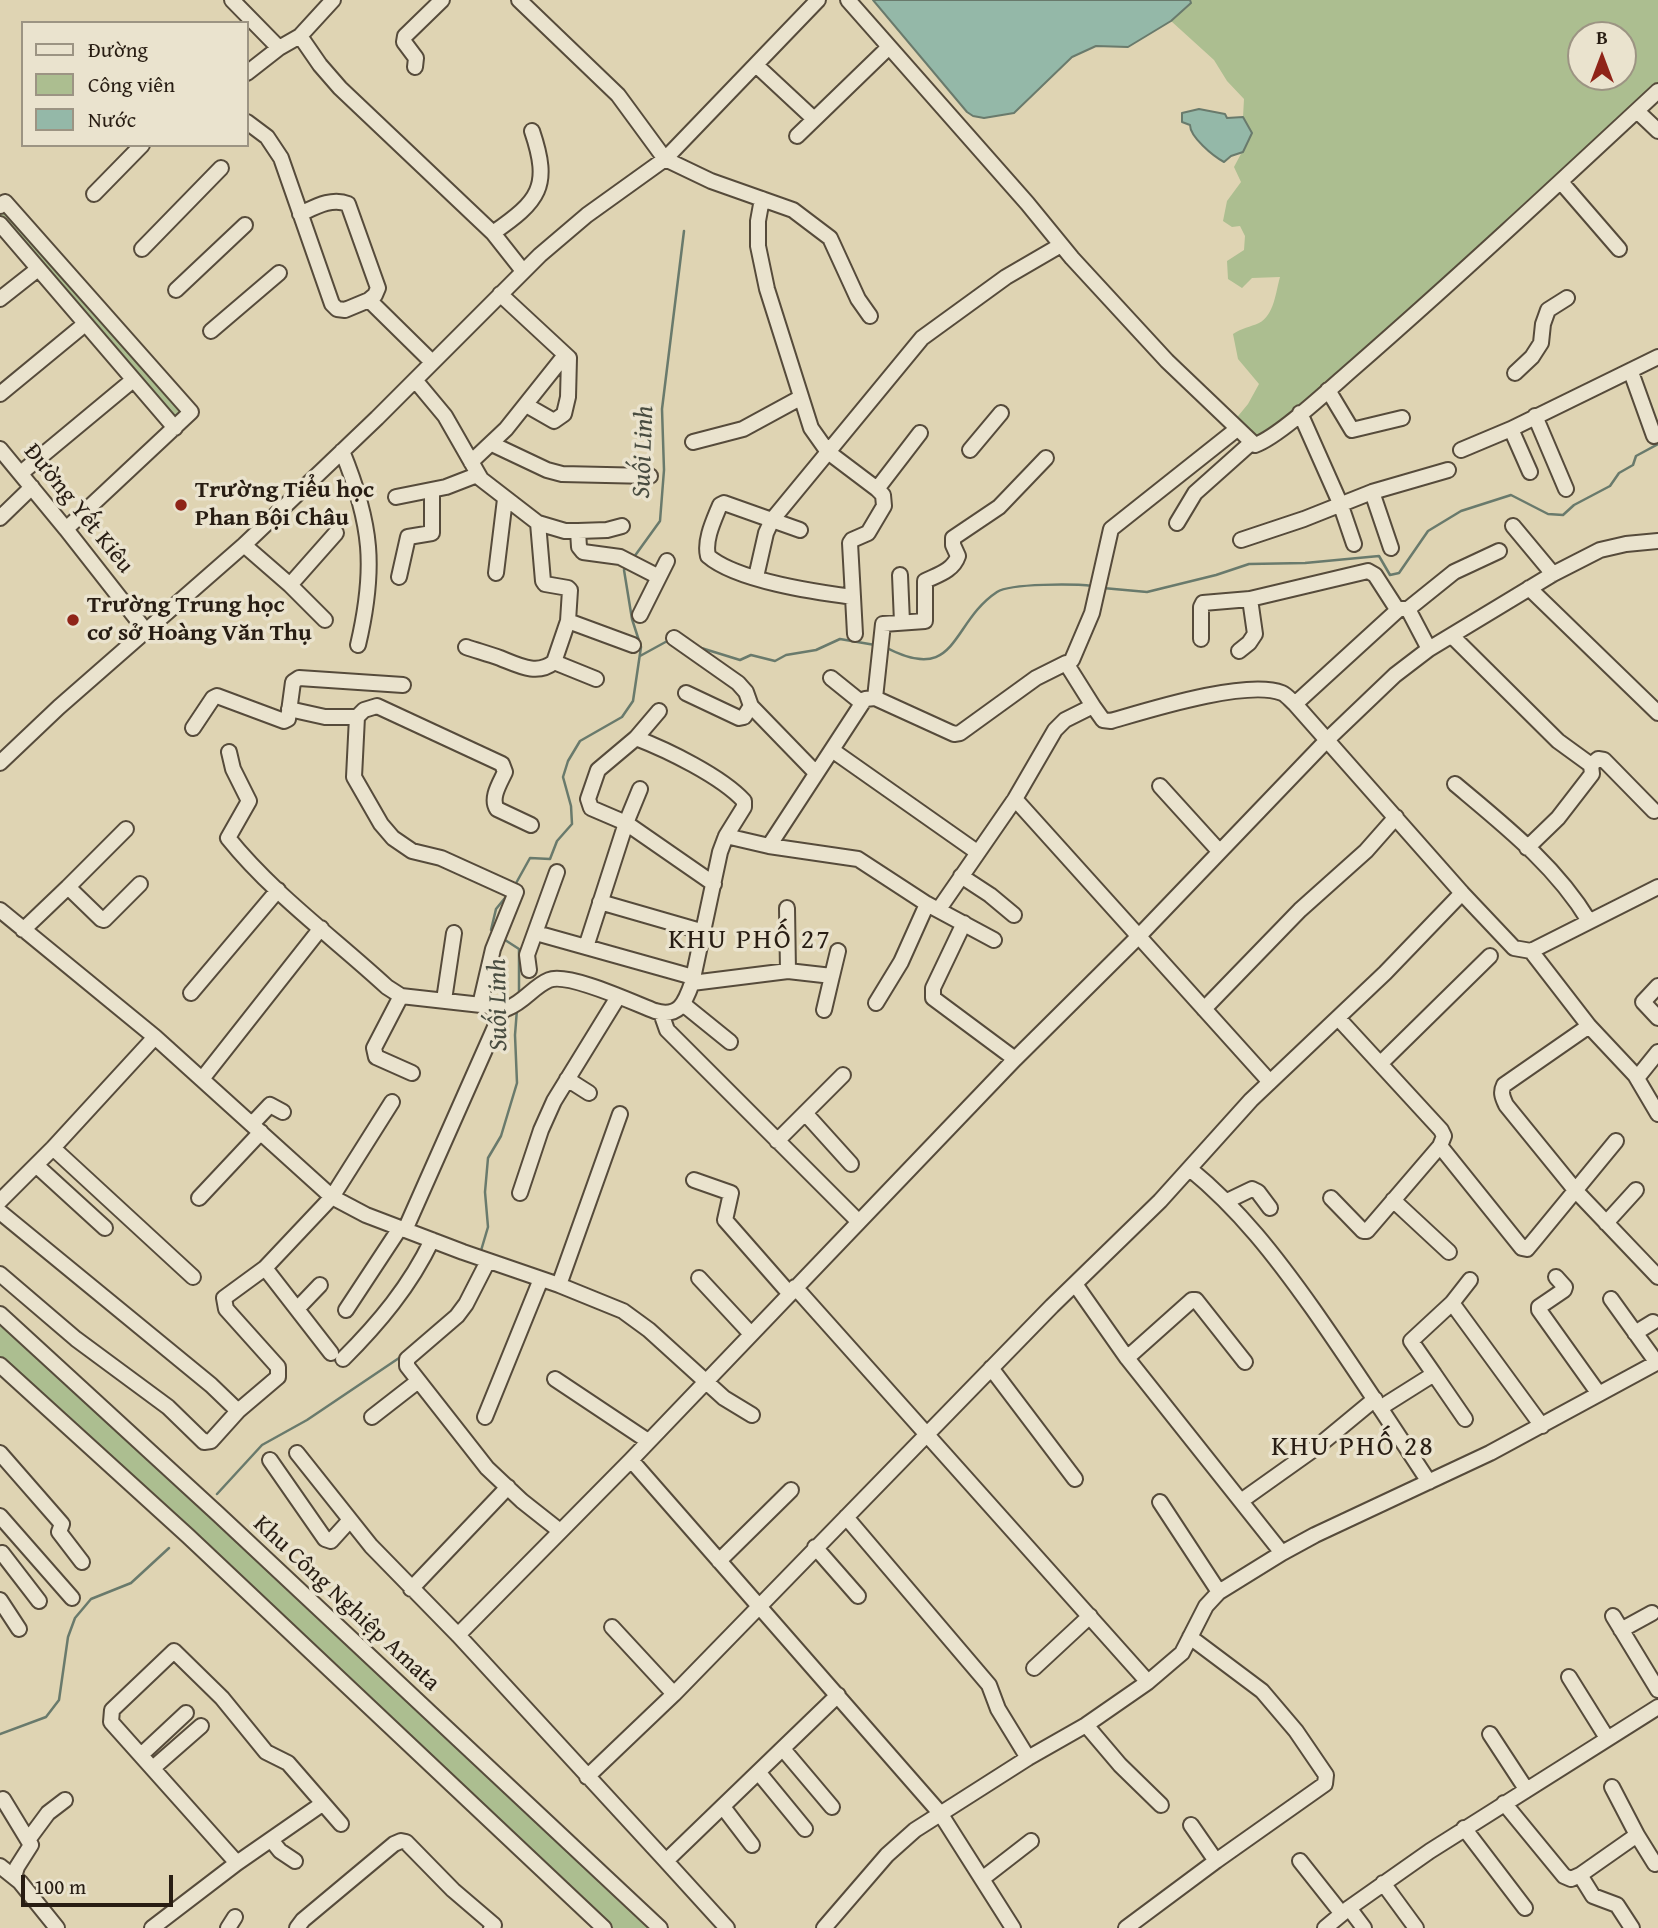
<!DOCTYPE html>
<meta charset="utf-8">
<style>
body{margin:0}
#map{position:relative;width:1658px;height:1928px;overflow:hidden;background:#dfd4b3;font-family:"Gentium Book Plus",serif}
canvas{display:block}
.legend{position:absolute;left:21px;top:21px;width:228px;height:126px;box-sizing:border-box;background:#eae3ce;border:2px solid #9c9483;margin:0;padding:9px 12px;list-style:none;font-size:21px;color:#281d13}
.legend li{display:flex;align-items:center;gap:14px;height:35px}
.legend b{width:35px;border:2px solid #9c9483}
.north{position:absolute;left:1567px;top:21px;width:70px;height:70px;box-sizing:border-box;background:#eae3ce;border:2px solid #9c9483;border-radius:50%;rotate:0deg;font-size:19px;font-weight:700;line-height:28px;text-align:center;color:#281d13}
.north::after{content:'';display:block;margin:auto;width:24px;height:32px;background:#8f2418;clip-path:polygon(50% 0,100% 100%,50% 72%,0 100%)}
.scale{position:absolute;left:21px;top:1875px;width:152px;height:32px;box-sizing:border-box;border:4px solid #281d13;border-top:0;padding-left:9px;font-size:21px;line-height:24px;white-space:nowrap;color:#281d13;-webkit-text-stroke:5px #eae3ce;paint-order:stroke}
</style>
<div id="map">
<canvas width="1658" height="1928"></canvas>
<ul class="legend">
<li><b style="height:9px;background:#eae3ce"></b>Đường</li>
<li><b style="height:19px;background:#acbe90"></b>Công viên</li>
<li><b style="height:19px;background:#94b8a8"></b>Nước</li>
</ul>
<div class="north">B</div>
<div class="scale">100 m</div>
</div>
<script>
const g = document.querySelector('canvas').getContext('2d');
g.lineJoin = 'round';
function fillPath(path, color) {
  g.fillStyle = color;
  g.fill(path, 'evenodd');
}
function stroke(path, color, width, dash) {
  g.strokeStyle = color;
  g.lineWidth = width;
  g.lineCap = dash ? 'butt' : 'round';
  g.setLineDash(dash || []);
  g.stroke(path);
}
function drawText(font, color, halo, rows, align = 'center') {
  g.font = font + ' "Gentium Book Plus",serif';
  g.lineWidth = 7;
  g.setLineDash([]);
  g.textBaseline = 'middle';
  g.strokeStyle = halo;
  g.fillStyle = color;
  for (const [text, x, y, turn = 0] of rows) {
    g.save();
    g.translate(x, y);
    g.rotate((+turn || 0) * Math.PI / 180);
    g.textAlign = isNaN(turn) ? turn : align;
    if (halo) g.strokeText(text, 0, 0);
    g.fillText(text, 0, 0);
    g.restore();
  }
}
fillPath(new Path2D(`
 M 1190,0 L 1658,0 L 1658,85 L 1325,388 L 1256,441 L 1234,421 L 1248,404 L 1259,384 L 1238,359 L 1233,334 C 1242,328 1250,327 1259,323 C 1274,316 1276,291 1280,277 L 1252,278 L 1242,288 L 1228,279 L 1227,261 L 1244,250 L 1245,236 L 1240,226 L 1232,227 L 1223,221 L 1227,201 L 1241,182 L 1234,167 L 1252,133 L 1243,117 L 1244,99 L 1227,81 L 1214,60 L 1171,21 L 1191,3 ZM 1581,35 L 1623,35 L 1623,77 L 1581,77 Z
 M 5,207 L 186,412 L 176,423 L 0,219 L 0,211 Z
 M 0,1322 L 215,1520 L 651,1928 L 613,1928 L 307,1640 L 0,1357 Z`), '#acbe90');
const water = new Path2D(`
 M 873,0 L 1190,0 L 1191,3 L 1171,21 L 1128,47 L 1096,46 L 1072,57 L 1014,113 L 984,118 L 973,116 L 967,112 Z
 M 1199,109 L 1225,114 L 1227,118 L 1243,117 L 1252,133 L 1243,152 L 1231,156 L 1224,162 C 1213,156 1190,137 1190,125 L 1182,122 L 1182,113 Z`);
fillPath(water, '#94b8a8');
stroke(water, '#697a6c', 2);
stroke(new Path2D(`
 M 634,557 L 660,521 L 664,470 L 662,409 L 684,231
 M 1103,588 L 1147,592 L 1216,575 L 1249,564 L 1305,563 L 1379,556 L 1390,575 L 1399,573 L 1428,531 L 1461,511 L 1511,495 L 1548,514 L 1563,515 L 1574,505 L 1610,486 L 1619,473 L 1633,465 L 1636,456 L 1658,444
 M 698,647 L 740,660 L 751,655 L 775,661 L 786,655 L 816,650 L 840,639 L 875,645
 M 885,647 C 958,686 950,623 997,592 C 1011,583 1075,584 1093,586
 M 640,656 L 671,639
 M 515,885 L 530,858 L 550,859 L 557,841 L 572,824 L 571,806 L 563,777 L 568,761 L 580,741 L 622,717 L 633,701 L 641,647 L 632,619 L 624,570 L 626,567
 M 494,932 L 491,930 L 496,909 L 509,893
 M 502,938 L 519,949 L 519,996
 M 480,1254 L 488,1227 L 485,1192 L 488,1158 L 501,1136 L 517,1083 L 515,1035 L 517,1009
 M 217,1494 L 262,1445 L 307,1420 L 402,1356
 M 0,1734 L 46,1717 L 59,1700 L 68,1637 L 75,1618 L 91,1599 L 131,1583 L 169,1548`), '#697a6c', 2.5);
const minor = new Path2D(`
 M 232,0 L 279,48
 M 519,0 L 618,95 L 665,159 L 711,181 L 793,210 L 830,238 L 858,299 L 870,316
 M 848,0 L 1027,203 L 1072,258 L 1167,361 L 1255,445 C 1279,437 1334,385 1355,367 C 1458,277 1558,184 1658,91
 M 300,36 L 320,65 L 340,88 L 493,233 L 523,271
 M 756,65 L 814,119
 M 415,67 L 416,58 L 404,42 L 405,36 L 442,0
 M 247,73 L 279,48 L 300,36 L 333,0
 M 1637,111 L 1658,131
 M 247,122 L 267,137 L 281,158 L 332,304 L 337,309 L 345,310 L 369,300 L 432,362
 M 797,136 L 889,47
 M 1561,182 L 1619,249
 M 94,194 L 142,145
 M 762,199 L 758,221 L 758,246 L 767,289 L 811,428 L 828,452 L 877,489 L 920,433
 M 0,206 L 5,202 L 191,412 L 66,529
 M 300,214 C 315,207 332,197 348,204 L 378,288 L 375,295 L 369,300
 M 0,224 L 175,428
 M 493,233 C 539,201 551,187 532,131
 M 142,249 L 221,168
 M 176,290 L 245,225
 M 500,294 L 569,358 L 568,397 L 564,414 L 554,421 L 526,405
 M 0,299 L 38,269
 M 211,331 L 279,273
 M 1631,372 L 1654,436
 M 1515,373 L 1532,357 L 1541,343 L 1543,324 L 1548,310 L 1567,298
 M 415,380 L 445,416 L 481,479 L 538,523 L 565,531 L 578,531 L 579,547 L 583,552 L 620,557 L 659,577 L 640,615
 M 1328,390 L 1352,430 L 1402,418
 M 0,394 L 85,324
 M 1300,413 L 1340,503 L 1354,544
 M 1535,416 L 1566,489
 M 1511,429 L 1530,472
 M 693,442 L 743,429 L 800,398
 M 492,444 L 547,470 L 562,474 L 650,476
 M 0,449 L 66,529 L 146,631
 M 970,450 L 1001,413
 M 1461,450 L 1511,429 L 1658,357
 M 342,451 C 372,524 376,568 358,645
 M 471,462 L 506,429 L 561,360 L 569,358
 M 21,473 L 133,380
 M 1372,492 L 1391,548
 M 396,497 L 446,487 L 477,475
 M 0,518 L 32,487
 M 538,523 L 543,581 L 545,584 L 568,588 L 570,590 L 568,621
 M 1177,523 L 1195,493 L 1251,443
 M 1513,526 L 1553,574
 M 800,530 L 724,503 L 720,505 C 714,520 704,540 708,556 C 737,581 815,592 853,597 L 850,543 L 852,540 L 868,533 L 884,506 L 883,495 L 877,489
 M 578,531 L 607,530 L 622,526
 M 1241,540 L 1304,519 L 1372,492 L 1448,470
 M 244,545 L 290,585 L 336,533
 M 496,573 L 505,499
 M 900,575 L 902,622
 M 399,577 L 408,537 L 432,533 L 432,490
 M 659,577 L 667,561
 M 756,577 L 766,533 L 772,520 L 922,338 L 1006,277 L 1061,245
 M 290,585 L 325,620
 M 1529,588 L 1658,713
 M 853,597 L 855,634
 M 1250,599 L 1368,571 L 1375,575 L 1395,606 L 1399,609 L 1408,609
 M 1452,636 L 1558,741 L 1591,765 L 1592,774 L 1558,818 L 1527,848
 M 674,638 L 738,683 L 746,692 L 751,706
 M 1201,639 L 1201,607 L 1203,603 L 1250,599 L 1255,634 L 1249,643 L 1239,651
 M 466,647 C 478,651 489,654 500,658 C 518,665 537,676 554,662 L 568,621 L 633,645
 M 1429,649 L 1408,609 L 1454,572 L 1499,551
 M 1072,660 L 1092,613 L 1111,529 L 1237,429
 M 554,662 L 596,679
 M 831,678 L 862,703
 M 686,693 L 739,718 L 744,717 L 751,706 L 816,773
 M 875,698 L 883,624 L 925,621 L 925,581 C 937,575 953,571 958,556 L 953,545 L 953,538 L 999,507 L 1046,458
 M 1295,704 L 1399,609
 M 289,709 L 325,717 L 357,717 L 364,710 L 377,706 L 502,764 L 505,772 C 500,783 490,798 497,809 L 531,825
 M 659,711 L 636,738 L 598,770 L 588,799 L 591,808 L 626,823 L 714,884
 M 357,717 L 354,777 L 381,824 L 393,838 L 412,851 L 441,858 L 516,892 L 493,949 L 480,1005
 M 193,728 L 213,698 L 217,696 L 284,721 L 288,719 L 293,682 L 299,678 L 403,685
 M 636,738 C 667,750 721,776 744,801 L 744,807 L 726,836
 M 832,750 L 977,852
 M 229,752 L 233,769 L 249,801 L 228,838 C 273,894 334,938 387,987 L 401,996 L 508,1008 C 524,1002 534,986 549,980 C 568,972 634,1003 655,1011 C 679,1018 685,1003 692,983 L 720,852 L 726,836 L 769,846 L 858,859 L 927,904 L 994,940
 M 0,763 L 59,707 L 244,545 L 377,418 L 540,255 L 587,215 L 665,159 L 818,0
 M 1591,765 L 1598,759 L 1604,760 L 1654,811
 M 1455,784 C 1504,825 1556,866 1589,921
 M 1160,786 L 1219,851
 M 1015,799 L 1270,1082
 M 769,846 L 865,699 L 875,698 L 954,734 L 960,733 L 1036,678 L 1066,663 L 1093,706
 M 961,876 L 990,895 L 1014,915
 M 68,887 L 126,829
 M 600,902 L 704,932
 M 939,909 L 1015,799 L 1055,730 L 1065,720 L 1093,706 L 1103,720 L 1111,721 C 1149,710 1247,679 1282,693 C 1287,695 1291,701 1295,704 L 1462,893 L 1514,948 L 1531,951 L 1658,887
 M 0,910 L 155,1037 L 332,1197 L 366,1215 L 463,1252 L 559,1285 L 623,1311 L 649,1330 L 724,1398 L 752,1415
 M 964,923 L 933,988 L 933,998 L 1015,1059
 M 23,930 L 68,887 L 101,919 L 104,920 L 140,884
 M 536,933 L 693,977
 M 586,947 L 626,823 L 640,789
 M 1531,951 L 1589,1026 L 1635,1075 L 1658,1114
 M 529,970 L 527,955 L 557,872
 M 788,971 L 832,976 L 838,951
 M 692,983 L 788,971 L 787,908
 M 1658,986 L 1643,1002 L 1658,1018
 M 191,993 L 278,890
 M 401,996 L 374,1048 L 376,1057 L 412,1073
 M 444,1000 L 454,933
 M 876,1003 L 901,962 L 927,904
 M 683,1004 L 730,1042
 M 1204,1009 L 1300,910 L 1366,851 L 1396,817
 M 824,1010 L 832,976
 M 661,1013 L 667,1030 L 858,1221
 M 1338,1018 L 1441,1130 L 1444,1136 L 1440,1146 L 1522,1248 L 1527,1249 L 1537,1237 L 1616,1141
 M 1589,1026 L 1504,1085 C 1500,1093 1503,1098 1506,1105 L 1576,1191 L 1658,1277
 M 1381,1063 L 1490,956
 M 1637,1078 L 1658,1052
 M 202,1079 L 321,928
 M 567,1079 L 589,1093
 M 805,1113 L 851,1164
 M 252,1124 L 270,1105 L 283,1112
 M 777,1141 L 843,1075
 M 53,1148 L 193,1277
 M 36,1165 L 105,1228
 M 1190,1169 C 1240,1210 1276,1257 1313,1309 C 1353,1366 1391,1424 1429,1482
 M 694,1180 L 731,1193 L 725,1220 L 789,1293
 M 520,1193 L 541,1130 L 554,1101 L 618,997
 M 199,1198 L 261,1132
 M 1331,1198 L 1363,1231 L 1367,1231 L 1440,1146
 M 1393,1200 L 1449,1252
 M 0,1201 L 53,1148 L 155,1037
 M 1227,1201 L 1252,1189 L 1258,1192 L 1270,1208
 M 0,1212 L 211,1385 L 238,1411
 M 1606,1223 L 1636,1190
 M 405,1230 L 503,1009
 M 488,1261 L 466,1304 L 457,1316 L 407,1359 L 407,1366 L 487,1468 L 522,1501 L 560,1531
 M 265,1268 L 331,1353
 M 0,1274 L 76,1339 L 168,1407 L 204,1442 L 211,1441 L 238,1411 L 278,1377 L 278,1367 L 226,1309 L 224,1298 L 265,1268 L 332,1197 L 392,1102
 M 1556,1277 L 1565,1287 L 1564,1290 L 1539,1307 L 1539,1310 L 1599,1394
 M 699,1278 L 751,1334
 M 1075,1284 L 1127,1358 L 1282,1553
 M 559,1285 L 620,1114
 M 795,1287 L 1148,1682
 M 1611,1299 L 1657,1363
 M 1452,1303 L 1542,1426
 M 297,1309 L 320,1285
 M 346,1310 L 400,1228
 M 0,1314 L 218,1514 L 660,1928
 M 1635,1333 L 1653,1322
 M 1127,1358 L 1192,1300 L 1196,1300 L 1245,1362
 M 343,1359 C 379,1323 410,1286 432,1240
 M 0,1365 L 188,1536 L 604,1928
 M 991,1368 L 1075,1479
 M 1434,1374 L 1465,1419
 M 555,1379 L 648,1441
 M 1380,1408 L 1434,1374 L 1411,1341 L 1452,1303 L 1470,1280
 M 372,1417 L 417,1382
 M 485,1417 L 541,1279
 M 0,1453 L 62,1524 L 59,1532 L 82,1562
 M 297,1453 L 371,1546 L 458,1635 L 666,1861 L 838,1695
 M 270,1460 L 325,1539 L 331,1541 L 350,1520
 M 631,1460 L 940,1813 L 1013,1928
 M 1241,1501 L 1317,1447 L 1375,1399
 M 1160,1502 L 1219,1592
 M 0,1516 L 72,1598
 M 846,1517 L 989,1685 L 998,1709 L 1028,1758
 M 815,1547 L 858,1596
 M 2,1553 L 39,1601
 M 719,1561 L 791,1490
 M 411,1589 L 508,1487
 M 0,1600 L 19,1629
 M 1613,1616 L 1658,1690
 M 612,1627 L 674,1694
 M 1621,1630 L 1652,1613
 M 458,1635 L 631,1460 L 1015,1059 L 1138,937 L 1328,739 L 1395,675 L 1429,649 L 1553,574 L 1600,550 L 1626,544 L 1658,541
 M 1034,1668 L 1090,1616
 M 1569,1677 L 1607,1738
 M 1086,1725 L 1120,1765 L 1161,1805
 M 1490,1734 L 1526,1789
 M 783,1749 L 832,1807
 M 141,1755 L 186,1713
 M 153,1768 L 201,1726
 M 759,1773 L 805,1829
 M 587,1777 L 674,1694 L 1052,1306 L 1160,1201 L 1251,1100 L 1385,973 L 1462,893
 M 3,1799 L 31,1845 L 17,1867 L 14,1877
 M 1504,1803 L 1564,1876 L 1571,1879 L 1580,1875 L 1593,1896 L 1617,1905 L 1632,1928
 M 723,1807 L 752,1845
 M 1191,1825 L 1216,1861
 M 1464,1828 L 1525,1908
 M 1637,1835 L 1655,1864
 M 28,1840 L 48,1813 L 65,1800
 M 272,1841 L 280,1851 L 295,1861
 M 666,1861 L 727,1928
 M 1300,1861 L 1342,1914
 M 237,1863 L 111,1722 L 112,1710 L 174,1651 L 222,1698 L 266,1752 L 288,1763 L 341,1824
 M 0,1866 L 20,1882 L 57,1928
 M 1580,1875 L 1637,1835 L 1612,1787
 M 982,1879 L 1031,1841
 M 1383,1883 L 1416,1928
 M 1349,1908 L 1364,1928
 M 152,1928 L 237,1863 L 322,1804
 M 228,1928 L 235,1917
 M 297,1928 L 303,1920 L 394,1844 L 401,1841 L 406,1842 L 453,1890 L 494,1925 L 491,1928
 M 824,1928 L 887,1855 L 915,1830 L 1028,1758 L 1086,1725 L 1148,1682 L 1182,1653 L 1206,1606 L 1219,1592 L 1282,1553 L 1315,1535 L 1490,1453 L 1658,1362
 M 1126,1928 L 1216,1861 L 1325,1784 L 1326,1775 L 1296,1731 L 1262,1691 L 1190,1637
 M 1325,1928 L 1349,1908 L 1430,1851 L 1658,1707`);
stroke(minor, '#564b3b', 18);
stroke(minor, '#eae3ce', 14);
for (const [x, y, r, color] of [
 [181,505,7,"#8f2418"],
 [73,620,7,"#8f2418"]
]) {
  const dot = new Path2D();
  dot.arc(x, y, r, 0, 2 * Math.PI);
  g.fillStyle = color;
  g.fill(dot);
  stroke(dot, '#eae3ce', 2.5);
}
drawText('bold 24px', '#281d13', '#eae3ce', [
 ["Trường Tiểu học",195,491],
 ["Phan Bội Châu",195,519],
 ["Trường Trung học",87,606],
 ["cơ sở Hoàng Văn Thụ",87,634]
], 'left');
drawText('24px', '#281d13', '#eae3ce', [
 ["Đường Yết Kiêu",78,509,51],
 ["Khu Công Nghiệp Amata",346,1604,43]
]);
drawText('italic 26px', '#484c40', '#eae3ce', [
 ["Suối Linh",644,452,-88],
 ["Suối Linh",499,1005,-91]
]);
g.letterSpacing = '2px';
drawText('28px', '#281d13', '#eae3ce', [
 ["KHU PHỐ 27",750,941],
 ["KHU PHỐ 28",1353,1448]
]);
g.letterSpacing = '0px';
</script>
